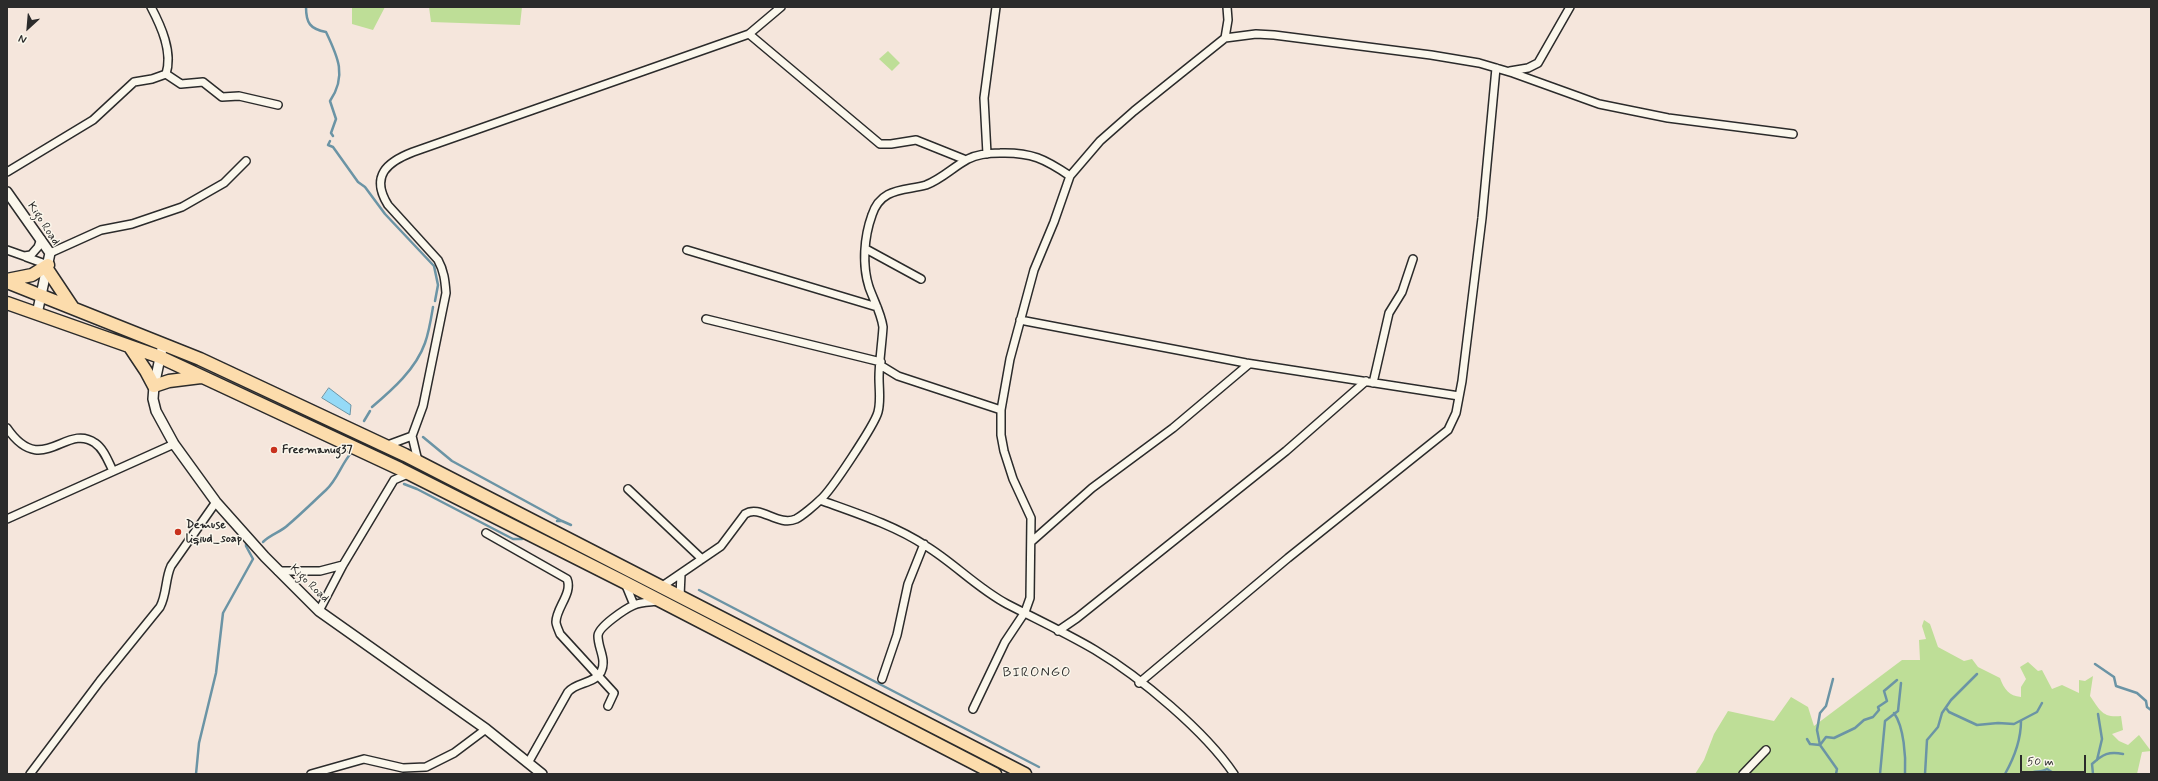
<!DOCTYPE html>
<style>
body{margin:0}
#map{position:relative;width:2158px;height:781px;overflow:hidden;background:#f5e6dc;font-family:Mynerve,sans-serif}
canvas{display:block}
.frame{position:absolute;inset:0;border:8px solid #2b2b2b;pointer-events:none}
.north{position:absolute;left:8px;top:8px;width:40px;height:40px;-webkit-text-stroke:3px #fbf7ec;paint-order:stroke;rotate:206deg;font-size:11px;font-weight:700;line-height:16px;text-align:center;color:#2b2b2b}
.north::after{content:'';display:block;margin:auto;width:14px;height:18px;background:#2b2b2b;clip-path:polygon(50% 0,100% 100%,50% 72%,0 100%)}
.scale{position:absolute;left:2020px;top:755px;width:66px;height:18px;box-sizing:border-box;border:2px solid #2b2b2b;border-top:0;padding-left:5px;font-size:12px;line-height:14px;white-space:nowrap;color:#2b2b2b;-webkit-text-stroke:3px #fbf7ec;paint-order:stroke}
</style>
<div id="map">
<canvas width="2158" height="781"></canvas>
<div class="frame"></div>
<div class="north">N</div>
<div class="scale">50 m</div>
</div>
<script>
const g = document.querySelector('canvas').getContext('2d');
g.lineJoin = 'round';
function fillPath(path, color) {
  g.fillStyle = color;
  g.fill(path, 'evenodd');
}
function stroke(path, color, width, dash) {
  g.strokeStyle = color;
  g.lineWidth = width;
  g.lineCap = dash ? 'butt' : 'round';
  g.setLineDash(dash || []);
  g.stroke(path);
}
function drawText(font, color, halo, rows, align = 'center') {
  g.font = font + ' Mynerve,sans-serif';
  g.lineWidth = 3;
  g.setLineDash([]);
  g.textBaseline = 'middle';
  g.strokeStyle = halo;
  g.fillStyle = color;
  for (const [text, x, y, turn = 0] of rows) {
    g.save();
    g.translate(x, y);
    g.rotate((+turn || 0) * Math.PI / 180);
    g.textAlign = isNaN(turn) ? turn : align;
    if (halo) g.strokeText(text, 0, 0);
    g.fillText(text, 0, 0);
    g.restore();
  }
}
fillPath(new Path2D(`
 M 352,7 L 385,7 L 373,30 L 352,24 Z
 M 429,7 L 522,7 L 520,25 L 431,22 Z
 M 888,51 L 900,63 L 892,71 L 879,59 Z
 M 1924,620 L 1930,624 L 1938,647 L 1964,661 L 1972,659 L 1978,667 L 2000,678 C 2004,689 2009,696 2021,697 L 2021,687 L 2026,679 L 2020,667 L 2028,662 L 2038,671 L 2042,670 L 2052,689 L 2062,685 L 2079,693 L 2079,680 L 2085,681 L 2093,676 L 2090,696 C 2100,710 2102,718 2121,716 L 2123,730 L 2112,734 L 2119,741 L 2128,745 L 2139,735 L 2151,751 L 2142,752 L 2137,774 L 1695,774 L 1704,760 L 1714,734 L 1728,711 L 1774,721 L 1791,697 L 1808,707 L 1814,726 L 1902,660 L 1920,660 L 1919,640 L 1926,639 L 1922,626 Z`), '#bede97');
const water = new Path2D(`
 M 329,388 L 351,405 L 350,415 L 322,398 Z`);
fillPath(water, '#95daf7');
stroke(water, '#6b94a5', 1);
stroke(new Path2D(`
 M 306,7 C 306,23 310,29 326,32 C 338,57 347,76 330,101 L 336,119 L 331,133 L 333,136
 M 330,141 L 328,145 L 333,147 L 358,182 L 365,187 L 385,214 L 434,266 L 438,285 L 435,301
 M 372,407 C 392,390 416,369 425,343 C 429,332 431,319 433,307
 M 364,421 L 370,411
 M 423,437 L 452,461 L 562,521
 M 404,484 L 417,489 L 513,539 L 522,539
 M 557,521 L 562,521 L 571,525
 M 263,542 C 271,534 281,532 288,525 C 301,514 313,502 326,490 C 338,479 341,464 352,452
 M 699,590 L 1039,767
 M 2095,664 L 2114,677 L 2116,686 L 2137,693 L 2146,701 L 2147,707 L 2151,710
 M 1833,679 L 1826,706 L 1820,713 L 1817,730 L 1820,745 L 1837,769 L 1836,774
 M 1946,708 L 1949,712 L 1977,725 L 1998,723 L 2014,724 L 2037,712 L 2042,703
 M 1894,713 C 1904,727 1906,757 1905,774
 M 1807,739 L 1810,744 L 1820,745 L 1826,737 L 1834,738 L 1855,728 L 1864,720 L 1873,717 L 1879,710 L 1878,707 L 1887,701 L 1884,691 L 1897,680
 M 2097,760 L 2102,739 L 2098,714
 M 196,774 L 199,743 L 216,673 L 223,613 L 253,559 L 246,546 L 246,541
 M 1880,774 L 1885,721 L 1898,711 L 1901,683
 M 1925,774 L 1927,740 L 1938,727 L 1942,713 L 1951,700 L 1977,674
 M 2005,774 C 2014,758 2021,740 2021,721
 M 2029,774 C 2034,770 2041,773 2047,769 L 2055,774
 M 2093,774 L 2092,764 C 2103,754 2109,751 2123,754`), '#6b94a5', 2.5);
const minor = new Path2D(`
 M 749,34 L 880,144 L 891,144 L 916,140 L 966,160
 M 1225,38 L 1228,20 L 1227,7
 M 1510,71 L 1528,68 L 1538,63 L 1570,7
 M 166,74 L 181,84 L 203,82 L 222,97 L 239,96 L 278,105
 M 987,154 L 984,98 L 996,7
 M 7,172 L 93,120 L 134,82 L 152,79 L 166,74 C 173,52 161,26 151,7
 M 866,249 L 921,279
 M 7,250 L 24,256 L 31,255 L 38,247 L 41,239
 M 687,250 L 877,307
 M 50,253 L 101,230 L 132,224 L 182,207 L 224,183 L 246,161
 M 26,257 L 48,265
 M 706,319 L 881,362
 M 1020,320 L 1246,363 L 1459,396
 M 880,365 L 898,376 L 1001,410
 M 1373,383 L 1389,313 L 1402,292 L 1413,259
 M 7,428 C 42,479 66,422 95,443 C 104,449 108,461 113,471
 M 385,446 L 412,436
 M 418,461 L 412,436 L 423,406 L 446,293 C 445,280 444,271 438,260 L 388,205 C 370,176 387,162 413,152 L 749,34 L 781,7
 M 628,489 L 702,559
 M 820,500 C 856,513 894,525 926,546 C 954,563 977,588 1007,604 C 1036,619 1066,633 1095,650 C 1140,677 1205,731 1234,774
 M 7,519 L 174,444
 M 486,533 L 567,579 C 573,593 556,608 556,622 C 556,625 559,631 560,634 L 614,693 L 608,706
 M 1031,542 L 1092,488 L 1173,428 L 1249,364
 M 278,571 L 320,571 L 343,565
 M 625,583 L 634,605
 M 661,587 L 721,546 L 745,514 C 760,504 778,527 796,519 C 802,516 815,505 820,500 C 831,491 875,424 878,412 C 881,401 879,390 879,378 C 879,362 882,344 883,327 C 881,313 874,301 869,287 C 862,265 864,237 872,215 C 881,187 905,191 926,185 C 942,179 953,167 968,159 C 978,154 989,153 1000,153 C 1031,152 1045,159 1070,176
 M 680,596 L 681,574
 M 319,611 L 343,565 L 394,480 L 410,473
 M 1058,631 L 1077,618 L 1286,451 L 1366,381
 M 882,679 L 897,635 L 908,584 L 924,544
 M 1139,683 L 1288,558 L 1448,430 L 1456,413 L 1462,381 L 1482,218 L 1496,68
 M 973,709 L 1005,642 L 1025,612 L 1030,598 L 1031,518 L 1013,479 L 1004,451 L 1001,435 L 1001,410 L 1010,359 L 1034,270 L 1054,222 L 1070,176 L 1100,141 L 1134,111 L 1225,38 L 1256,34 L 1274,35 L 1431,55 L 1479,63 L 1513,73 L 1599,104 L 1668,118 L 1793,134
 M 528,763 L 568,692 C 576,682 594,684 601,672 C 607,659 598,649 598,636 C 598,627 625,609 634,605 C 640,602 651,602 658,601
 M 30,774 L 100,681 L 160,607 C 167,594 165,579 171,566 L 216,502
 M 311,774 L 364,759 L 403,768 L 426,767 L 454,753 L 486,729
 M 1743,774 L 1766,750`);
const tertiary = new Path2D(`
 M 7,192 L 50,253 L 37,314
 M 163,344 L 154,386 L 153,399 L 156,411 L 174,444 L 216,502 L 265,557 L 319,611 L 486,729 L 542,774`);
const trunk = new Path2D(`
 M 47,269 L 73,308
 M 7,280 L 32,275 L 48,265
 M 7,282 L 200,359 L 405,455 L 1025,774
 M 7,303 L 160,357 L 400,469 L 624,582 L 995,774
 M 130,347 L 146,371 L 154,386 L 169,381 L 201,377`);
stroke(minor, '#2b2b2b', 10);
stroke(tertiary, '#2b2b2b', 12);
stroke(trunk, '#2b2b2b', 15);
stroke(minor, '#fbf7ec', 7);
stroke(tertiary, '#fbf7ec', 9);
stroke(trunk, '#fcdcac', 12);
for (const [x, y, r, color] of [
 [274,450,4,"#c8321e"],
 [178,532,4,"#c8321e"]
]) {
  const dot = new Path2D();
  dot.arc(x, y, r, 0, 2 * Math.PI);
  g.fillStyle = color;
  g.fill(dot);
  stroke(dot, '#fbf7ec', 1.5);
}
drawText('12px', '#2b2b2b', '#fbf7ec', [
 ["Kigo Road",43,224,57],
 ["Kigo Road",309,584,44]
]);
drawText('bold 12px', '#2b2b2b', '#fbf7ec', [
 ["Freemanug37",282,450],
 ["Demuse",186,525],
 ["liqiud_soap",186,539]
], 'left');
g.letterSpacing = '1px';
drawText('14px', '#2b2b2b', '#fbf7ec', [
 ["BIRONGO",1037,673]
]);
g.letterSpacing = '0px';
</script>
